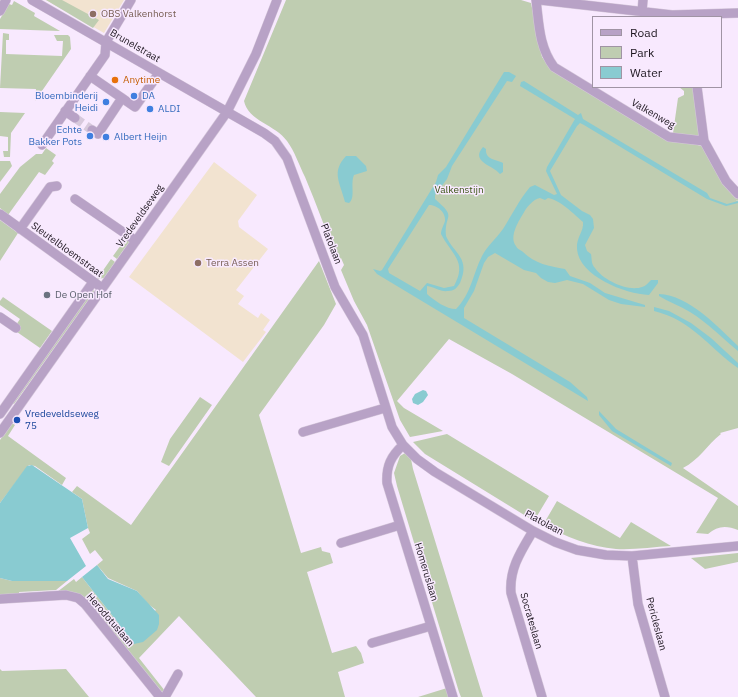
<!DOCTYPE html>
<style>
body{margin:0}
#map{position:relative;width:738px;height:697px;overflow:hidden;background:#f8e9fe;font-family:"IBM Plex Sans",sans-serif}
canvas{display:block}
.legend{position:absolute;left:592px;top:16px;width:130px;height:72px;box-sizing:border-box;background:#f8e9fe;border:1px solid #a094a4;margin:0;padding:5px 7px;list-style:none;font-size:12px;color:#1c151e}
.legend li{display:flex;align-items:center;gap:8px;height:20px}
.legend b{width:20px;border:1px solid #a094a4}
</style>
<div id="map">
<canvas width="738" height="697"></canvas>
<ul class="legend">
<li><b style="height:5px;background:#b8a2c6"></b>Road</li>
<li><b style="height:11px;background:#bfcdb1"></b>Park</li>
<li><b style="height:11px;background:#89cbd1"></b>Water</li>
</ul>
</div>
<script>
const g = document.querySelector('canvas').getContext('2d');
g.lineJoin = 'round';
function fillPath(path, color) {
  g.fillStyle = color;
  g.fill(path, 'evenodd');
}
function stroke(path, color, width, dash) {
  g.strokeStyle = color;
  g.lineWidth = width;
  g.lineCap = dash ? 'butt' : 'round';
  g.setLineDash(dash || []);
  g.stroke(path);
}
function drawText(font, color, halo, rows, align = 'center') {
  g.font = font + ' "IBM Plex Sans",sans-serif';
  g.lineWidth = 3;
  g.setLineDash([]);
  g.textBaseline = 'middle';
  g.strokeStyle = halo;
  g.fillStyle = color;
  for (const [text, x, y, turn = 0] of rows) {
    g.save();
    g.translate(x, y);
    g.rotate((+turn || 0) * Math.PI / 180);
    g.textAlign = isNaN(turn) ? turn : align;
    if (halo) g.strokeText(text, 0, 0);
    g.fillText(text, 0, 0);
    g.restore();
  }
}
fillPath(new Path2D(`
 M 46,0 L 124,0 L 104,33 Z
 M 214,162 L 257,195 L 238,221 L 239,227 L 268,249 L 236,290 L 244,296 L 238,304 L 258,318 L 261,313 L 270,320 L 263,330 L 266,332 L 243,362 L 129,277 Z`), '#f2e3d0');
fillPath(new Path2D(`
 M 46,0 L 62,0 L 99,20 L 93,28 Z
 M 286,0 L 521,0 L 531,3 L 542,57 L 551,69 L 669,140 L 703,146 L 738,198 L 738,201 L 736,200 L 738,202 L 738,428 L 720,433 L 721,434 C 707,445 699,460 683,468 L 738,506 L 738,530 C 726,525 717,526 708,534 L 696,533 L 718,498 L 512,374 L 449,339 L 397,401 L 404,408 L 443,431 L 410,437 L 400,420 L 367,325 L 354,301 L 341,270 L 344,265 L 341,258 L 338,262 C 327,234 317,205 305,177 C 299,165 295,152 287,141 C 276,125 248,121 244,101 Z
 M 14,1 L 35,13 L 34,16 L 60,31 L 0,29 L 0,19 L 9,4 L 12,5 Z
 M 3,33 L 9,34 L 9,40 L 6,40 L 6,54 L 62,56 L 63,41 L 57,41 L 54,35 L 68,35 L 70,37 L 71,49 L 35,101 L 36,89 L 0,88 Z
 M 679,87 L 694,87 L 700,135 L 696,138 L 673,133 L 678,98 L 684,95 L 684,91 Z
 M 0,112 L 25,113 L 11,133 L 10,157 L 4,157 L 3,151 L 8,151 L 8,137 L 0,136 Z
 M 46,148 L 56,155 L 52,161 L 54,163 L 45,175 L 39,172 L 8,215 L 0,208 L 0,194 L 20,167 L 36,154 L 42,154 Z
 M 0,161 L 10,161 L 12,166 L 0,182 Z
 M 0,220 L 18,233 L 0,261 Z
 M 126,238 L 130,241 L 117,259 L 113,256 Z
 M 111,259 L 115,262 L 104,278 L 97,279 Z
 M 319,261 L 336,304 L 324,325 L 259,415 L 301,553 L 321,547 L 322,551 L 330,553 L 333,563 L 307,572 L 332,653 L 356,646 L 361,653 L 364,663 L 338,672 L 345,697 L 256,697 L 179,616 L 139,658 L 165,691 L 162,692 L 84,599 L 57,592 L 74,579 L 76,582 L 82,577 L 119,624 L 123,636 L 156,610 L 148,604 L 137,591 L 108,578 L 97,565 L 103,560 L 95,550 L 90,554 L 82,539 L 90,533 L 88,528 L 82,499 L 72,492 L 77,486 L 131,525 Z
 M 93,289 L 94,292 L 14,404 L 12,403 Z
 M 3,297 L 52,331 L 40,348 L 17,332 L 16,325 L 20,319 L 0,305 L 0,301 Z
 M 200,397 L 212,405 L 169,466 L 161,462 L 170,439 Z
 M 12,423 L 15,425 L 8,436 L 66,478 L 62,485 L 35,466 L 29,465 L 0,503 L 0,440 Z
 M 447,434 L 549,496 L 534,521 L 425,454 L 413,442 Z
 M 405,453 L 410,454 L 413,469 L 483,697 L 461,697 L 459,692 L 397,486 L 394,473 L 400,456 Z
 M 557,501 L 620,538 L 631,522 L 671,546 C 653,547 634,550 616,549 C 591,547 565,536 543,525 Z
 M 738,553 L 738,562 L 705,569 L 691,558 Z
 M 0,578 L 12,581 L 67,581 L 56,590 L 19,592 L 19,594 L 0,595 Z
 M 0,669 L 2,671 L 66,669 L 89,697 L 0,697 Z
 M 447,688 L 450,697 L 418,697 Z`), '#bfcdb1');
fillPath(new Path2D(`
 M 504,72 L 509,72 L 516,76 L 512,82 L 507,81 L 452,166 L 447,179 L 435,195 L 435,199 C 458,219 444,213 446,236 C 454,254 471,258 460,283 C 457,288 454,291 448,291 C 440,292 435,287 427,286 L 427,294 C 435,301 446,309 456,309 C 471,294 473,274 482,256 C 487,246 496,239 503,229 C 512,215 519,200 530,187 L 535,185 L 554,195 L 557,194 L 546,171 L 547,167 L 575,119 L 520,86 L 521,82 L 524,81 L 578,115 L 581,113 L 583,119 L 707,193 L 710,198 L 727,204 L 738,201 L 738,203 L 726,206 L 707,199 L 584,125 L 580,123 L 577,126 L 550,171 L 561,195 L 582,211 L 590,215 L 593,219 L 594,228 L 585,245 L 587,251 L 591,254 C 592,259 591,264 595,268 C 603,280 628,292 642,287 C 646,286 648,283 651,280 L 658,280 L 658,283 L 649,295 C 625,294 579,276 577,249 C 576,237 584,232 583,222 C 574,214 560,200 548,198 L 545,200 L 540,198 C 533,199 526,208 523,214 C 518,222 509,237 516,246 C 517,249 521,250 523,252 C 535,264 549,266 565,269 L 570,276 L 590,283 L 605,293 L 645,305 L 645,307 L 621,304 L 609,300 L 583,284 L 567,280 L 555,283 L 548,282 L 541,278 L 536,273 L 524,270 L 495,253 L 488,257 L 484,263 L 474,291 L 464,308 L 464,318 L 570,382 L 587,397 L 588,401 L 377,274 L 373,269 L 380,271 L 382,270 L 436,182 L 438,175 L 446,167 ZM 429,205 C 437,205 446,212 445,221 C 444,225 441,229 441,234 C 451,254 468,261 454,286 L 444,288 L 427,283 L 420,291 L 389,273 L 388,269 Z
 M 483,147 L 486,149 C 485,160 496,159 503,163 L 503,172 L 500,174 C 493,165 470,162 483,147 Z
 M 346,156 L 356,156 L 366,166 L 367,171 L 354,175 C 350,184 356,198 349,203 L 345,202 C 340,182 331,172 346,156 Z
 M 659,294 C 689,295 718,327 738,346 L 738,351 C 722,338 708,323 690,312 C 680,306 669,302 659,296 Z
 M 654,307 L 669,311 L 691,323 L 711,338 L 738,363 L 738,368 C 708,347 692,320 654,311 Z
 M 423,390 L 426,391 L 428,395 L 423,402 L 418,405 L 413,403 L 412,399 L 415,394 Z
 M 599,411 L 616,429 L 672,463 L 671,466 L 612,431 L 599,415 Z
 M 32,465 L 82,499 L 88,528 L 70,538 L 86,566 L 67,581 L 12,581 L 0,578 L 0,503 L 27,466 Z
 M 97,565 L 108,579 L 137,591 L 159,615 L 159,624 L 157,630 L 143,642 L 134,644 L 123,636 L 119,624 L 82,577 Z`), '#89cbd1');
stroke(new Path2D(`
 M 75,118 L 92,130`), '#d7c9dc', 9, [9, 4.5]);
const street = new Path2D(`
 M 32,0 L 264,133 L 275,141 L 287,158 L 335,287 L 363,335 L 392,427 L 403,445 L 417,459 L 435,472 L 533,531 L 555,542 L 577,550 L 606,555 L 632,556 L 738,546
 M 536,0 C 539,24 539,47 554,67 L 669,137 L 704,141
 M 540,0 L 672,15 L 738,13
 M 0,11 L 6,0
 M 642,12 L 643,0
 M 90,76 L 135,107 L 159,73
 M 697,87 L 704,141 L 726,181 L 738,194
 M 65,111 L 75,118
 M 92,130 L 98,134 L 122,98
 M 42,145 L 105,55 L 106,42 L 131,0
 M 75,199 L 136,241
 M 0,214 L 98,285
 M 20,229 L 50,187 L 57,186
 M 0,317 L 16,328
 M 0,414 L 93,282
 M 303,432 L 385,408
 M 0,433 L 227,112 L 256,54 L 277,0
 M 403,445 C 391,456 386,466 387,483 L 453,697
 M 533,531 C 521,551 509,569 511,593 L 542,697
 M 341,543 L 400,525
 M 632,556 L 638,604 L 665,697
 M 0,599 L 66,595 L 78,598 L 85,604 L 160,697
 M 372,643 L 431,626
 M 165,697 L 178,674`);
stroke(street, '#d5c7da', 10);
stroke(street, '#b8a2c6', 9);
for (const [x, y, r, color] of [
 [93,14,4,"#8d6e63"],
 [115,80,4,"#e8710a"],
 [134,96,4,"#3f7fe0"],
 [106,102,4,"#3f7fe0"],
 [150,109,4,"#3f7fe0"],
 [90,136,4,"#3f7fe0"],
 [106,137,4,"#3f7fe0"],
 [198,263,4,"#8d6e63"],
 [47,295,4,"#6b7280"],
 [17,420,4,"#1a4fb4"]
]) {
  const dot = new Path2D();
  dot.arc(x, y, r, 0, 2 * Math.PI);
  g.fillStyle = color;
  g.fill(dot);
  stroke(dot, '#f8e9fe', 1.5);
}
drawText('10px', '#785e54', '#f8e9fe', [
 ["OBS Valkenhorst",101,14],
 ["Terra Assen",206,263]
], 'left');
drawText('10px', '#1c151e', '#f8e9fe', [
 ["Brunelstraat",135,46,30],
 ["Valkenweg",653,114,30],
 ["Vredeveldseweg",140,216,-55],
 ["Platolaan",331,244,69],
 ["Sleutelbloemstraat",67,250,36],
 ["Platolaan",544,523,28],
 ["Homeruslaan",426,572,73],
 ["Herodotuslaan",110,620,49],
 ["Socrateslaan",531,621,74],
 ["Pericleslaan",656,624,75]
]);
drawText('10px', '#c56008', '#f8e9fe', [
 ["Anytime",123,80]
], 'left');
drawText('10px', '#366cbe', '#f8e9fe', [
 ["Bloembinderij",98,96,"right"],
 ["Heidi",98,108,"right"],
 ["DA",142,96],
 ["ALDI",158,109],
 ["Echte",82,130,"right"],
 ["Bakker Pots",82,142,"right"],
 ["Albert Heijn",114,137]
], 'left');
drawText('10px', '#3a5514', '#f8e9fe', [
 ["Valkenstijn",459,190]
]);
drawText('10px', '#5b616d', '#f8e9fe', [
 ["De Open Hof",55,295]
], 'left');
drawText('10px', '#164399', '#f8e9fe', [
 ["Vredeveldseweg",25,414],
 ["75",25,426]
], 'left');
</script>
